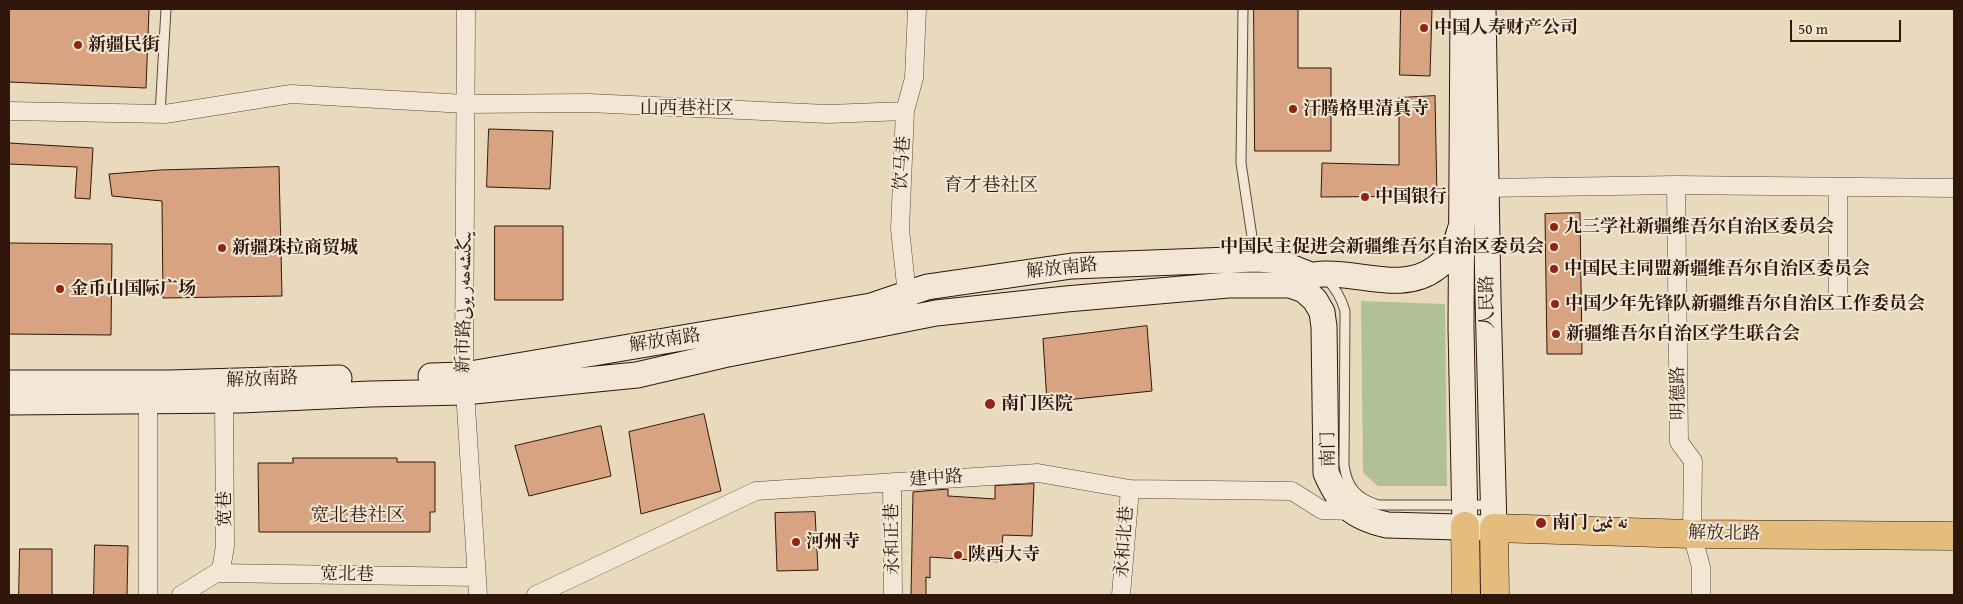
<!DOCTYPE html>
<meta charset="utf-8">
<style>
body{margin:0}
#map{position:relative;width:1963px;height:604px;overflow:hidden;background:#e9dabd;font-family:"Gentium Book Plus",serif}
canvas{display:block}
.frame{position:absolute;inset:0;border:10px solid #31160c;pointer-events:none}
.scale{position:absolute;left:1790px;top:20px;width:111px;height:22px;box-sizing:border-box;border:2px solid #31160c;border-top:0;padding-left:6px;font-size:15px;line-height:18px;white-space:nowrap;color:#31160c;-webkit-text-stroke:4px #f1e7d4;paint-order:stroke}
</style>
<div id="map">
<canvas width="1963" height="604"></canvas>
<div class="frame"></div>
<div class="scale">50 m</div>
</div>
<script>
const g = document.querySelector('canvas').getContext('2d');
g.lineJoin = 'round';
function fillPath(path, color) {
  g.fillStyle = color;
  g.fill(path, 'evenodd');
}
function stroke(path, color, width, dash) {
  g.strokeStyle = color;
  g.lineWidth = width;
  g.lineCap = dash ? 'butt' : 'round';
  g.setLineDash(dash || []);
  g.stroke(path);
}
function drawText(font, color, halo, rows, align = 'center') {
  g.font = font + ' "Gentium Book Plus",Amiri,"Noto Serif SC",serif';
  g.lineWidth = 4;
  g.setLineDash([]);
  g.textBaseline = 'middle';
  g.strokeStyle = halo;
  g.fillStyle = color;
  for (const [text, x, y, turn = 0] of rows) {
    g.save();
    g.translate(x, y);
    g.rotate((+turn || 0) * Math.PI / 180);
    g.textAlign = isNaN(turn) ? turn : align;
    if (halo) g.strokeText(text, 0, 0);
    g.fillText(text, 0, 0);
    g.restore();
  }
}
fillPath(new Path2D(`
 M 1361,301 L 1445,304 L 1447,486 L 1378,486 L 1363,473 Z`), '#b1c195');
const building = new Path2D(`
 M 9,9 L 149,9 L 146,88 L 9,82 Z
 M 1254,9 L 1298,9 L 1298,68 L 1331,68 L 1331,151 L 1255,151 Z
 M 1401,9 L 1432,9 L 1430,76 L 1400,75 Z
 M 1435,96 L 1437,196 L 1321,197 L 1322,163 L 1399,165 L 1399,98 Z
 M 489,129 L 553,131 L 550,189 L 487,187 Z
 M 9,143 L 93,148 L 90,199 L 75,198 L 77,167 L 9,164 Z
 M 279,167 L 282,296 L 163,298 L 162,201 L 112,196 L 109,174 L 160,170 Z
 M 1580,213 L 1582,354 L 1547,354 L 1545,214 Z
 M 495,226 L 563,226 L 563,300 L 495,300 Z
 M 9,243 L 112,244 L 111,335 L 9,334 Z
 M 1147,326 L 1152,391 L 1047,402 L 1043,339 Z
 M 704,414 L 721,491 L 641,514 L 629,432 Z
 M 601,426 L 611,476 L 529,496 L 515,446 Z
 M 293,458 L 397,458 L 397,462 L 435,462 L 435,512 L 430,512 L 430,532 L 259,532 L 258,463 L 293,463 Z
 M 1034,484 L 1032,536 L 1003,535 L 1000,562 L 930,557 L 930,578 L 926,577 L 926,595 L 911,595 L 913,492 L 948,489 L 948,496 L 995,499 L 995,486 Z
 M 815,512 L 818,570 L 777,571 L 775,513 Z
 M 95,545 L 128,546 L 127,595 L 94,595 Z
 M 20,549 L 52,549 L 52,595 L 19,595 Z`);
fillPath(building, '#d8a380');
stroke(building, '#31160c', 1);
const lane = new Path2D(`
 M 1243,9 L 1241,163 L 1255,257
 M 160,114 L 166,9
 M 1326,279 C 1336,288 1341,297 1345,311 L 1344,465 C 1347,487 1357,499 1379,505 L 1491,505`);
const street = new Path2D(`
 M 466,9 L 464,375 L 478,595
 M 9,111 L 165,114 L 291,94 L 465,104 L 588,103 L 828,114 L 905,111
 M 1676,185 L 1679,442 L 1693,461 L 1692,534 L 1701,567 L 1701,595
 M 1486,188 L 1676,185 L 1954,188
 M 1838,188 L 1838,299
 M 908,304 L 900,229 L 905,111 L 914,78 L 917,9
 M 148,401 L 148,595
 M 892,482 L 893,595
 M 217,573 L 476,577
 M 181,595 L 221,570 L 225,546 L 224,400
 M 536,595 L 756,491 L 1038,473 L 1130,489 L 1292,491 L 1322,510 L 1352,511
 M 1121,595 L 1130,489`);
const secondary = new Path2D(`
 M 1463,9 L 1461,327 L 1465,526
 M 1296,280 C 1305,278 1314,274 1323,274 C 1360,272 1403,293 1436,268 C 1449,259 1456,246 1460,230
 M 431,376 L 464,375 L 871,306 L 927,287 L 1072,266 L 1256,259 L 1273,260 L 1313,276
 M 9,383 L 170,383 L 339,378
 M 9,402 L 241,400 L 370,394 L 464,392 L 637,375 L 723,355 L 936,313 L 1066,299 L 1228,285 L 1290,285 L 1304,290 L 1315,300 L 1322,312 L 1324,327 L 1326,473 C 1340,505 1352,517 1387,525 L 1494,528 L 1488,297 L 1483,9`);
const primary = new Path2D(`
 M 1465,526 L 1466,595
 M 1495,595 L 1494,528 L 1692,534 L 1954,536`);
stroke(lane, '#5f4738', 11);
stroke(street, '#5f4738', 19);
stroke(secondary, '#31160c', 27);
stroke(primary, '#31160c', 29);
stroke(lane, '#f1e7d4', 9);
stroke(street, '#f1e7d4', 18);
stroke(secondary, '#f1e7d4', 25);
stroke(primary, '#e4bd7e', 28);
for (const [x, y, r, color] of [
 [1424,28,5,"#8f2418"],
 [78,45,5,"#8f2418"],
 [1293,109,5,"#8f2418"],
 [1365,197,5,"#8f2418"],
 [1554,227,5,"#8f2418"],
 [1554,247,5,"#8f2418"],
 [222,248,5,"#8f2418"],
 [1554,269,5,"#8f2418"],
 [60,289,5,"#8f2418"],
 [1555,304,5,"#8f2418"],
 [1556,334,5,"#8f2418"],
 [990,404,6,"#8f2418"],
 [1541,523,6,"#8f2418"],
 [796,542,5,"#8f2418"],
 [958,555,5,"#8f2418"]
]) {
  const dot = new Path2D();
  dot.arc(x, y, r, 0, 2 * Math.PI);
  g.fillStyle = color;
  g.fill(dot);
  stroke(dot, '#f1e7d4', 2);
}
drawText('bold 18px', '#31160c', '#f1e7d4', [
 ["中国人寿财产公司",1434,28],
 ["新疆民街",88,45],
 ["汗腾格里清真寺",1303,109],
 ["中国银行",1375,197],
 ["九三学社新疆维吾尔自治区委员会",1564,227],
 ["中国民主促进会新疆维吾尔自治区委员会",1544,247,"right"],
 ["新疆珠拉商贸城",232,248],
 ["中国民主同盟新疆维吾尔自治区委员会",1564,269],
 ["金币山国际广场",70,289],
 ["中国少年先锋队新疆维吾尔自治区工作委员会",1565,304],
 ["新疆维吾尔自治区学生联合会",1566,334],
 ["南门医院",1001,404],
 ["南门 نە نمين",1552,523],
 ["河州寺",806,542],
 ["陕西大寺",968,555]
], 'left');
drawText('18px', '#31160c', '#f1e7d4', [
 ["饮马巷",903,163,-87],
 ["解放南路",1062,269,-6],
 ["新市路يىڭىشەھەر يولى",465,302,-89],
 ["人民路",1488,302,-91],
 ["解放南路",665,341,-9],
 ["解放南路",262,380,-2],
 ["明德路",1679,393,-91],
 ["南门",1329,449,-91],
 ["建中路",936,479,-4],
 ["宽巷",225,509,-90],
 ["解放北路",1724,534,1],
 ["永和正巷",893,539,-91],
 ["永和北巷",1125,542,-86],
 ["宽北巷",347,575,1]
]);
drawText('19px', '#31160c', '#f1e7d4', [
 ["山西巷社区",687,109],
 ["育才巷社区",991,186],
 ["宽北巷社区",358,516]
]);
</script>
